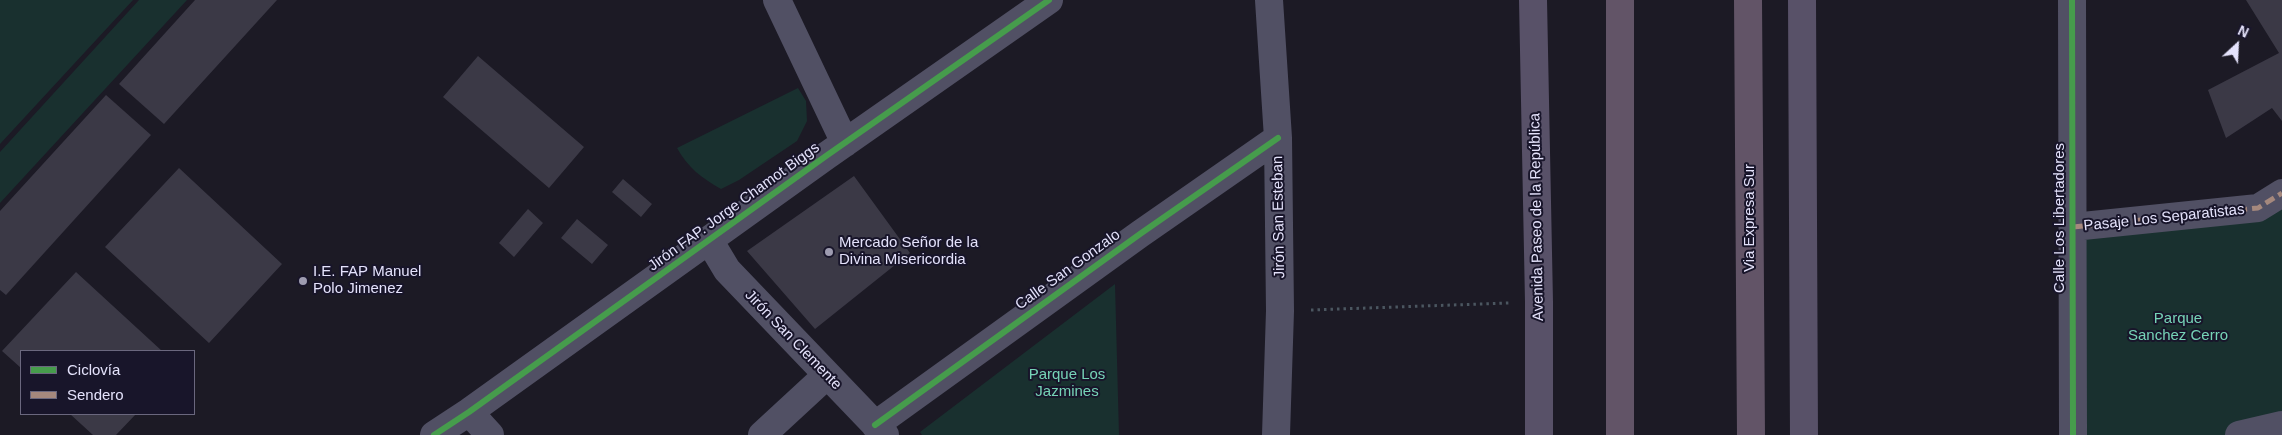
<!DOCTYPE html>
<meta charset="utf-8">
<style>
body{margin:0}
#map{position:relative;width:2282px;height:435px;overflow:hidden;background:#1c1a25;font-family:Arial,sans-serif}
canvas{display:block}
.legend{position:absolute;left:20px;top:350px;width:175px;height:65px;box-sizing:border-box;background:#18152a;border:1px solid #6a677e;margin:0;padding:6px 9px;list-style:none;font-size:15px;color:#e4e2fb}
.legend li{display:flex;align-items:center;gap:10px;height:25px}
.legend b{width:25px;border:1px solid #6a677e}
.north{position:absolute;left:2212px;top:20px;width:50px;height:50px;-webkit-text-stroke:4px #18152a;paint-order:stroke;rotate:25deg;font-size:14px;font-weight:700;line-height:20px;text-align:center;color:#e4e2fb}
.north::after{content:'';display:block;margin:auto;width:18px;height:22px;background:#e4e2fb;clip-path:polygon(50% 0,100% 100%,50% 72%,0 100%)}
</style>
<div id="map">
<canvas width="2282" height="435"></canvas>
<ul class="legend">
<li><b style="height:6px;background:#469c4c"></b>Ciclovía</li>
<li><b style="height:6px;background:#a5887d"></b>Sendero</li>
</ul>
<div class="north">N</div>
</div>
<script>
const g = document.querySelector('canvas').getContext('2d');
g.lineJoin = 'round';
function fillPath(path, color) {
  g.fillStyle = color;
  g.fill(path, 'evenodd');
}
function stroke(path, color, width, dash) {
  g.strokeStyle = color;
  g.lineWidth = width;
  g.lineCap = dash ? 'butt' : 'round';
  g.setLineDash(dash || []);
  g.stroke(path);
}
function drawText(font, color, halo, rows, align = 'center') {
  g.font = font + ' Arial,sans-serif';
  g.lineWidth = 4;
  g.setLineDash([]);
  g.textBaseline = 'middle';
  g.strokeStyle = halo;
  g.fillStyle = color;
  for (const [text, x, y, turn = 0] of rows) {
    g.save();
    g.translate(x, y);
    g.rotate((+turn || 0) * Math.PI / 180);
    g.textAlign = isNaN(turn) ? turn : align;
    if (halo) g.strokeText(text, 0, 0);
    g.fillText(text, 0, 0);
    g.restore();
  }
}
fillPath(new Path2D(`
 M 0,0 L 133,0 L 0,144 Z
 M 139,0 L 187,0 L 0,203 L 0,152 Z
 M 798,88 L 806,101 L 807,121 L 797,141 L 739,180 L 721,189 C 702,178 688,168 677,148 Z
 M 2282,204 L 2282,425 L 2239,435 L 2073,435 L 2073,227 Z
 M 1115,284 L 1119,435 L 922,435 L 920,432 Z`), '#19302f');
fillPath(new Path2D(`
 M 195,0 L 277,0 L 164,124 L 119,84 Z
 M 2246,0 L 2282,0 L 2282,121 L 2272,108 L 2226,138 L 2208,90 L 2279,53 Z
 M 478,56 L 584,147 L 549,188 L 443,97 Z
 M 106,95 L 151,135 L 6,295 L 0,290 L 0,211 Z
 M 179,168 L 282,264 L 209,343 L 105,247 Z
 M 854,176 L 910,253 L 815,329 L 747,251 Z
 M 623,179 L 652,204 L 641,217 L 612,192 Z
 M 528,209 L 543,223 L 514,257 L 499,243 Z
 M 577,219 L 608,245 L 592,264 L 561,238 Z
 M 76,272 L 162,351 L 21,351 L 21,368 L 2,351 Z
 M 70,414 L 136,414 L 116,435 L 93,435 Z`), '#3b3946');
stroke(new Path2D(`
 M 1311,310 L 1509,303`), '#4b5660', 3, [2.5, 4]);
stroke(new Path2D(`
 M 777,0 L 845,143
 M 1269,0 L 1278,138 L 1280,311 L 1276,435
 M 2072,0 L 2073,435
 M 2073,227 L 2258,208 L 2282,193
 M 709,240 L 727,270 L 885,435
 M 469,412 L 490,435
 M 875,425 L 1140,234 L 1278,138
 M 434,435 L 469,412 L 826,156 L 1049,0
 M 762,435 L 827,375
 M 2239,435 L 2282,425`), '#515064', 28);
stroke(new Path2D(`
 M 1533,0 L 1539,302 L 1539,435
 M 1802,0 L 1804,435`), '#585168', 28);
stroke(new Path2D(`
 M 1748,0 L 1751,435
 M 1620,435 L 1620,0`), '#625467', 28);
stroke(new Path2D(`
 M 2073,227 L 2258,208 L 2282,193`), '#a5887d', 5, [10, 5]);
stroke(new Path2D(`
 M 2072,0 L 2073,435
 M 875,425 L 1140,234 L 1278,138
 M 434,435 L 469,412 L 826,156 L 1049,0`), '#469c4c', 6);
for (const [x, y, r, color] of [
 [829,252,5,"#9e9cb0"],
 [303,281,5,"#9e9cb0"]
]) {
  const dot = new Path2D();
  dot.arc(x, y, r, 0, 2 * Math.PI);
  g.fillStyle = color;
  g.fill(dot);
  stroke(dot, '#18152a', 2);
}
drawText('15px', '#e4e2fb', '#18152a', [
 ["Jirón FAP. Jorge Chamot Biggs",734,207,-36],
 ["Jirón San Esteban",1279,217,-91],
 ["Avenida Paseo de la República",1537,217,-91],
 ["Via Expresa Sur",1750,218,-90],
 ["Calle Los Libertadores",2060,218,-90],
 ["Pasaje Los Separatistas",2164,218,-6],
 ["Calle San Gonzalo",1068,270,-36],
 ["Jirón San Clemente",793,340,46]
]);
drawText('15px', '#e4e2fb', '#18152a', [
 ["Mercado Señor de la",839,243],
 ["Divina Misericordia",839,260],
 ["I.E. FAP Manuel",313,272],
 ["Polo Jimenez",313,289]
], 'left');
drawText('15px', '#76d3b7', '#18152a', [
 ["Parque",2178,319],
 ["Sanchez Cerro",2178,336],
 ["Parque Los",1067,375],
 ["Jazmines",1067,392]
]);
</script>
